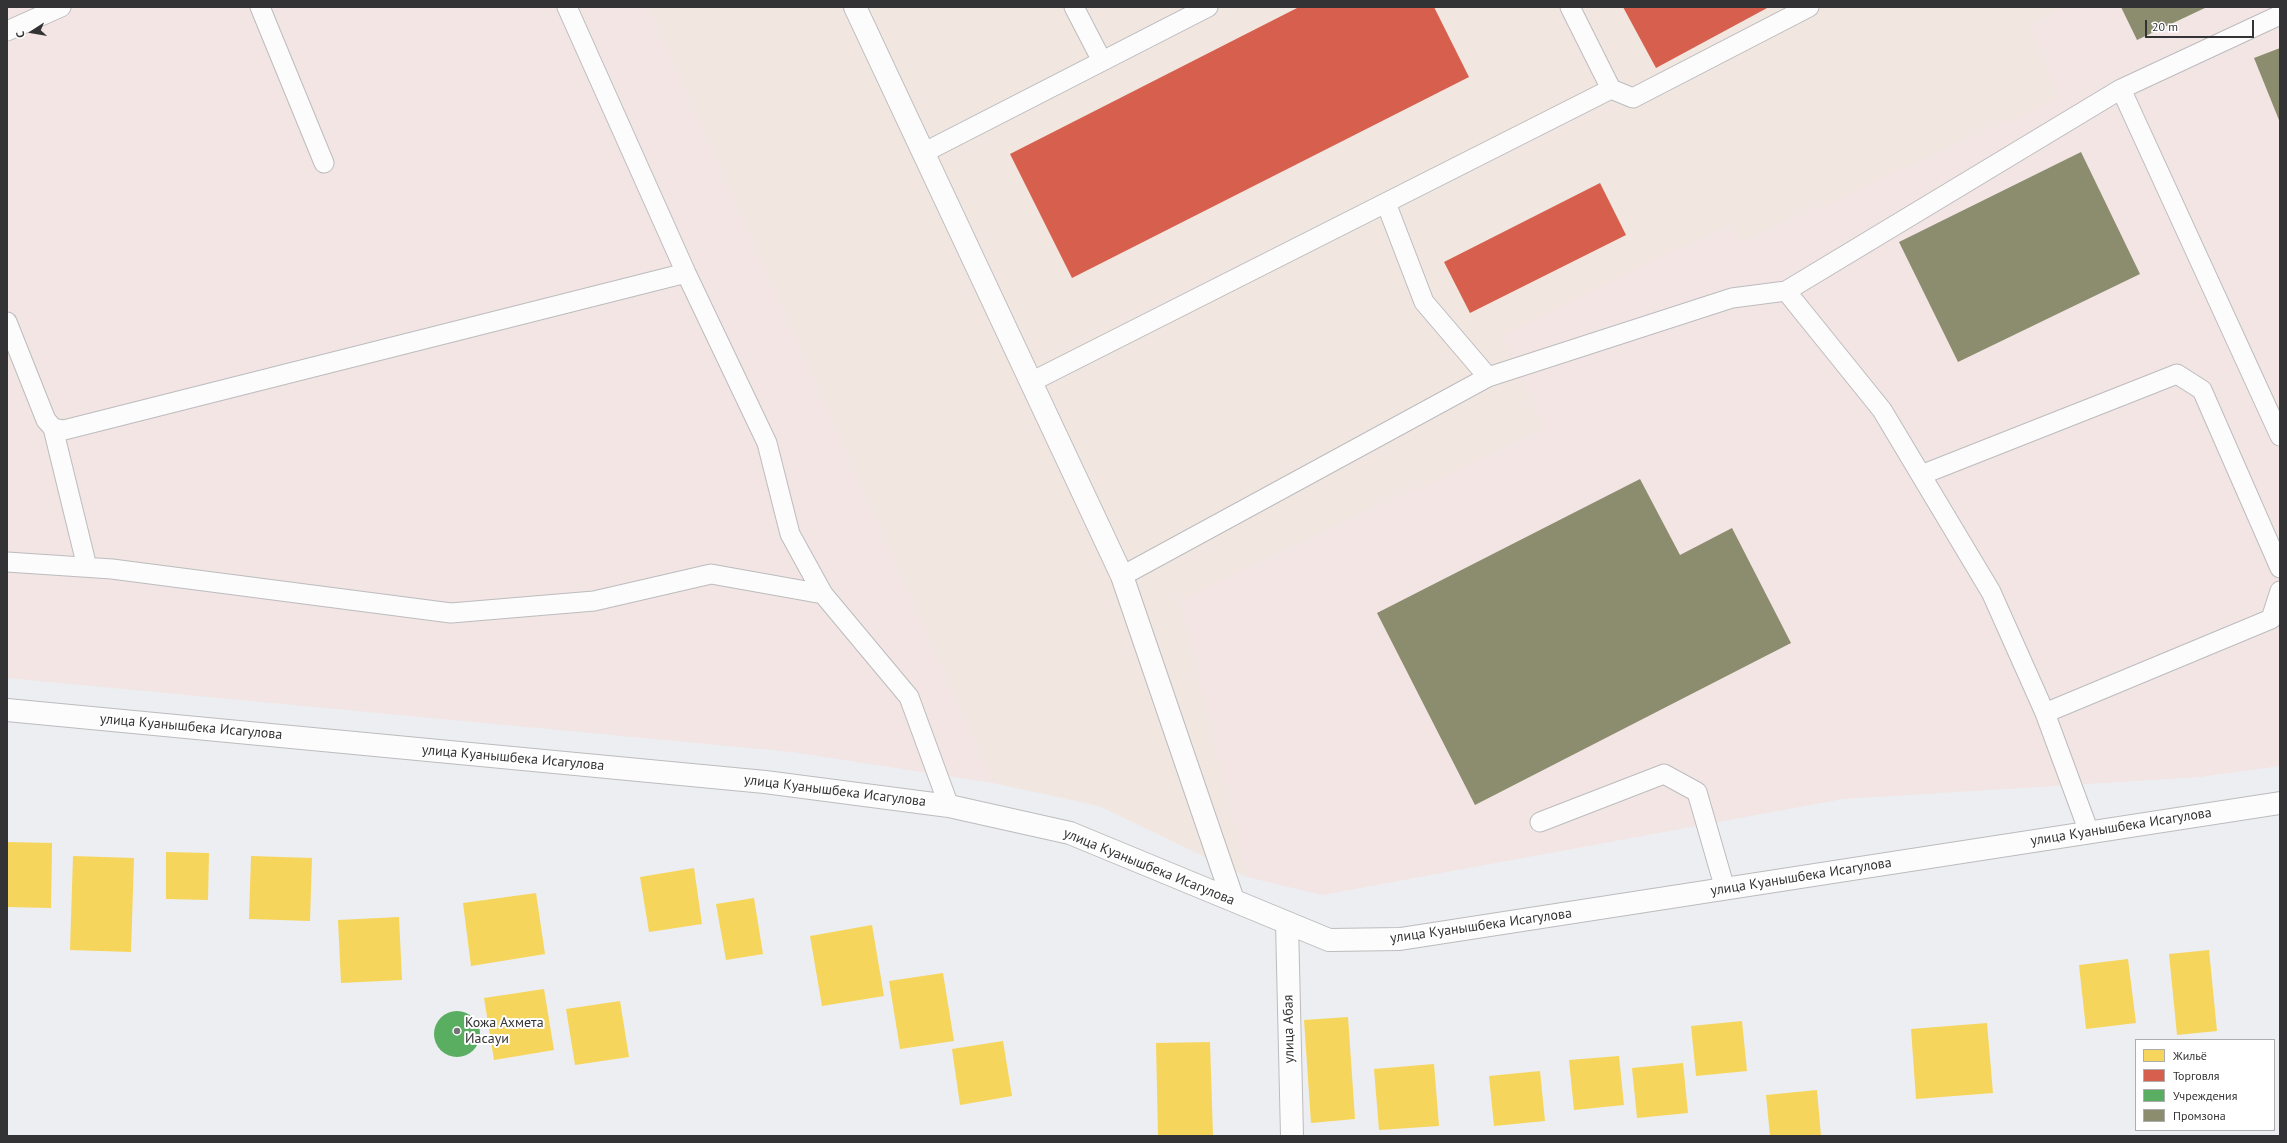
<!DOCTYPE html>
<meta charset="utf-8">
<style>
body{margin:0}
#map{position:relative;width:2287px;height:1143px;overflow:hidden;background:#edeef1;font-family:"PT Sans",sans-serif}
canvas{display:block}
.frame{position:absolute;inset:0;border:8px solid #333335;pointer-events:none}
.legend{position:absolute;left:2135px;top:1039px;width:140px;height:92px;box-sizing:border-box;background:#fff;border:1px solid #adadae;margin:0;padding:5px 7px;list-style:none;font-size:12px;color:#333335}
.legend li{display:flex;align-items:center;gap:8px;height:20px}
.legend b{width:20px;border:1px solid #adadae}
.north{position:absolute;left:12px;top:12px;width:40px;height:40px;-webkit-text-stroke:3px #fff;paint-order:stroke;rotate:258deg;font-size:11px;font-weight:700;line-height:16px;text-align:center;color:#333335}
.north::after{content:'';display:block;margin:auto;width:14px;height:18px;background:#333335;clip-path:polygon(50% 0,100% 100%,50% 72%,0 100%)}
.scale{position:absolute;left:2145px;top:20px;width:109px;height:18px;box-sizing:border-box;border:2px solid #333335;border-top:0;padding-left:5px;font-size:12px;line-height:14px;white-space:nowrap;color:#333335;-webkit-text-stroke:3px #fff;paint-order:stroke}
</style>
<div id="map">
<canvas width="2287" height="1143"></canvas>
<div class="frame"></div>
<ul class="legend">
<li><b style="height:11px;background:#f6d55c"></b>Жильё</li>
<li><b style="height:11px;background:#d6604d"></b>Торговля</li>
<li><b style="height:11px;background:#5aae61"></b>Учреждения</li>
<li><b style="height:11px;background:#8c8c6e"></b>Промзона</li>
</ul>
<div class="north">С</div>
<div class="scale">20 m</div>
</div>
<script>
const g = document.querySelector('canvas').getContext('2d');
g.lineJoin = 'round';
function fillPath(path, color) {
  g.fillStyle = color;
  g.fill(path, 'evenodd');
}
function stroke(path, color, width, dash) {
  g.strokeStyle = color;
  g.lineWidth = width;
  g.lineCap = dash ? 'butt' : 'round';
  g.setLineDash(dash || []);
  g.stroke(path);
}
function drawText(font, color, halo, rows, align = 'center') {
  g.font = font + ' "PT Sans",sans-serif';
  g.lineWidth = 4;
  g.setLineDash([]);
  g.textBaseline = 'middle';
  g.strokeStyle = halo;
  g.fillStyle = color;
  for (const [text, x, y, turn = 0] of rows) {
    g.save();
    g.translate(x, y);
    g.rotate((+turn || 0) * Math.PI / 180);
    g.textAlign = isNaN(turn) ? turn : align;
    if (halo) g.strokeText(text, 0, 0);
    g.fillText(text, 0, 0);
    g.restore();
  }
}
fillPath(new Path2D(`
 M 648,7 L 2061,7 L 2031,26 L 2059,98 L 1739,244 L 1731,225 L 1503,334 L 1545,429 L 1180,599 L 1247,877 L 1099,806 L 993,783 Z`), '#f1e6e0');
fillPath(new Path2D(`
 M 7,7 L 648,7 L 993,783 L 792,752 L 7,678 Z
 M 2061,7 L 2280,7 L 2280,766 L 2200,777 L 1843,799 L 1322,895 L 1247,877 L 1180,599 L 1545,429 L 1502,334 L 1731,224 L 1739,243 L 2059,98 L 2031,26 Z`), '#f2e5e4');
fillPath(new Path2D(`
 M 7,842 L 52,843 L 51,908 L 7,907 Z
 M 166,852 L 209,853 L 208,900 L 166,899 Z
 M 73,856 L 134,858 L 131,952 L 70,950 Z
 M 251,856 L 312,858 L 310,921 L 249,919 Z
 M 694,868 L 702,924 L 649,932 L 640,877 Z
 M 536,893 L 545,954 L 471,966 L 463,903 Z
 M 754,898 L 763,954 L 726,960 L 716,904 Z
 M 399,917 L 402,980 L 341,983 L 338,920 Z
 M 872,925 L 884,996 L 822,1006 L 810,936 Z
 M 2209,950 L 2217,1031 L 2177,1035 L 2169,954 Z
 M 2128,959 L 2136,1023 L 2086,1029 L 2079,965 Z
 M 943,973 L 954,1041 L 900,1049 L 889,981 Z
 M 544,989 L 554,1050 L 494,1060 L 484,998 Z
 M 620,1001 L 629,1057 L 575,1065 L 566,1009 Z
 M 1348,1017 L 1355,1119 L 1311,1123 L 1304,1020 Z
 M 1742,1021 L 1747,1071 L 1696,1076 L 1691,1026 Z
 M 1987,1023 L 1993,1093 L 1916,1099 L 1911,1029 Z
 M 1003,1041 L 1012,1096 L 960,1105 L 952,1049 Z
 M 1210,1042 L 1213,1136 L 1158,1136 L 1156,1043 Z
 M 1619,1056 L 1624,1105 L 1574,1110 L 1569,1060 Z
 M 1683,1063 L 1688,1113 L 1637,1118 L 1632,1068 Z
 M 1434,1064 L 1439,1126 L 1379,1130 L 1374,1069 Z
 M 1540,1071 L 1545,1121 L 1494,1126 L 1489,1076 Z
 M 1817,1090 L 1821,1136 L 1770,1136 L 1766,1095 Z`), '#f6d55c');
fillPath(new Path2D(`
 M 1299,7 L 1434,7 L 1469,77 L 1072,278 L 1010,154 Z
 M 1623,7 L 1769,7 L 1656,68 Z
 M 1600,183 L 1626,235 L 1470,313 L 1444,262 Z`), '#d6604d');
fillPath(new Path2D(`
 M434 1034a23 23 0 1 1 46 0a23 23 0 1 1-46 0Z`), '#5aae61');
fillPath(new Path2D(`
 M 2121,7 L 2207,7 L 2137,40 Z
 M 2280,48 L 2280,120 L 2279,120 L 2254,58 Z
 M 2081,152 L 2140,274 L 1958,362 L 1899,242 Z
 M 1640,479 L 1680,555 L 1732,528 L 1791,643 L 1475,805 L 1377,613 Z`), '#8c8c6e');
const service = new Path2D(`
 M 260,7 L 324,163
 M 567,7 L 686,273 L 767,443 L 790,534 L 823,594 L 909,697 L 949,806
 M 1074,7 L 1102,61
 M 2280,15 L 2121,89 L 2280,436
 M 7,31 L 61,7
 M 1611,89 L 1633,98 L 1809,7
 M 923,153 L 1208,7
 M 1386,203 L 1424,302 L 1488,377 L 1732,298 L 1786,291 L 1882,410 L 1991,592 L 2045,713 L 2089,832
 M 1786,291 L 2121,89
 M 7,322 L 46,420 L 53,428 L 64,430 L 686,273
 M 1031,382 L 1611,89 L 1570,7
 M 53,428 L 87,567
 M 1921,475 L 2177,374 L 2202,390 L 2280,568
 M 7,562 L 112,569 L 451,613 L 594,601 L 711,574 L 823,594
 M 1122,576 L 1488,377
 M 2045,713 L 2271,619 L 2280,591
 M 1540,822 L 1664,774 L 1697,792 L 1725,889`);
const minor = new Path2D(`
 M 855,7 L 1122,576 L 1233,900
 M 7,710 L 765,782 L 949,806 L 1070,833 L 1329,940 L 1400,939 L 2280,803
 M 1287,923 L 1292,1136`);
stroke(service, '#bcbcbe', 21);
stroke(minor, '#bcbcbe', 24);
stroke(service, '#fcfcfd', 19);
stroke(minor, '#fcfcfd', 22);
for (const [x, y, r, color] of [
 [457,1031,4,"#747477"]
]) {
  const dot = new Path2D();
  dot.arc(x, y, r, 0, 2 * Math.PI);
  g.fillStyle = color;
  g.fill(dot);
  stroke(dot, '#fff', 1.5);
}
drawText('14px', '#333335', '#fff', [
 ["улица Куанышбека Исагулова",191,727,5],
 ["улица Куанышбека Исагулова",513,758,5],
 ["улица Куанышбека Исагулова",835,791,7],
 ["улица Куанышбека Исагулова",2121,827,-9],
 ["улица Куанышбека Исагулова",1149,867,22],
 ["улица Куанышбека Исагулова",1801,877,-9],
 ["улица Куанышбека Исагулова",1481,926,-8],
 ["улица Абая",1289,1029,-91]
]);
drawText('14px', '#333335', '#fff', [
 ["Кожа Ахмета",465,1023],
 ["Иасауи",465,1039]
], 'left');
</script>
